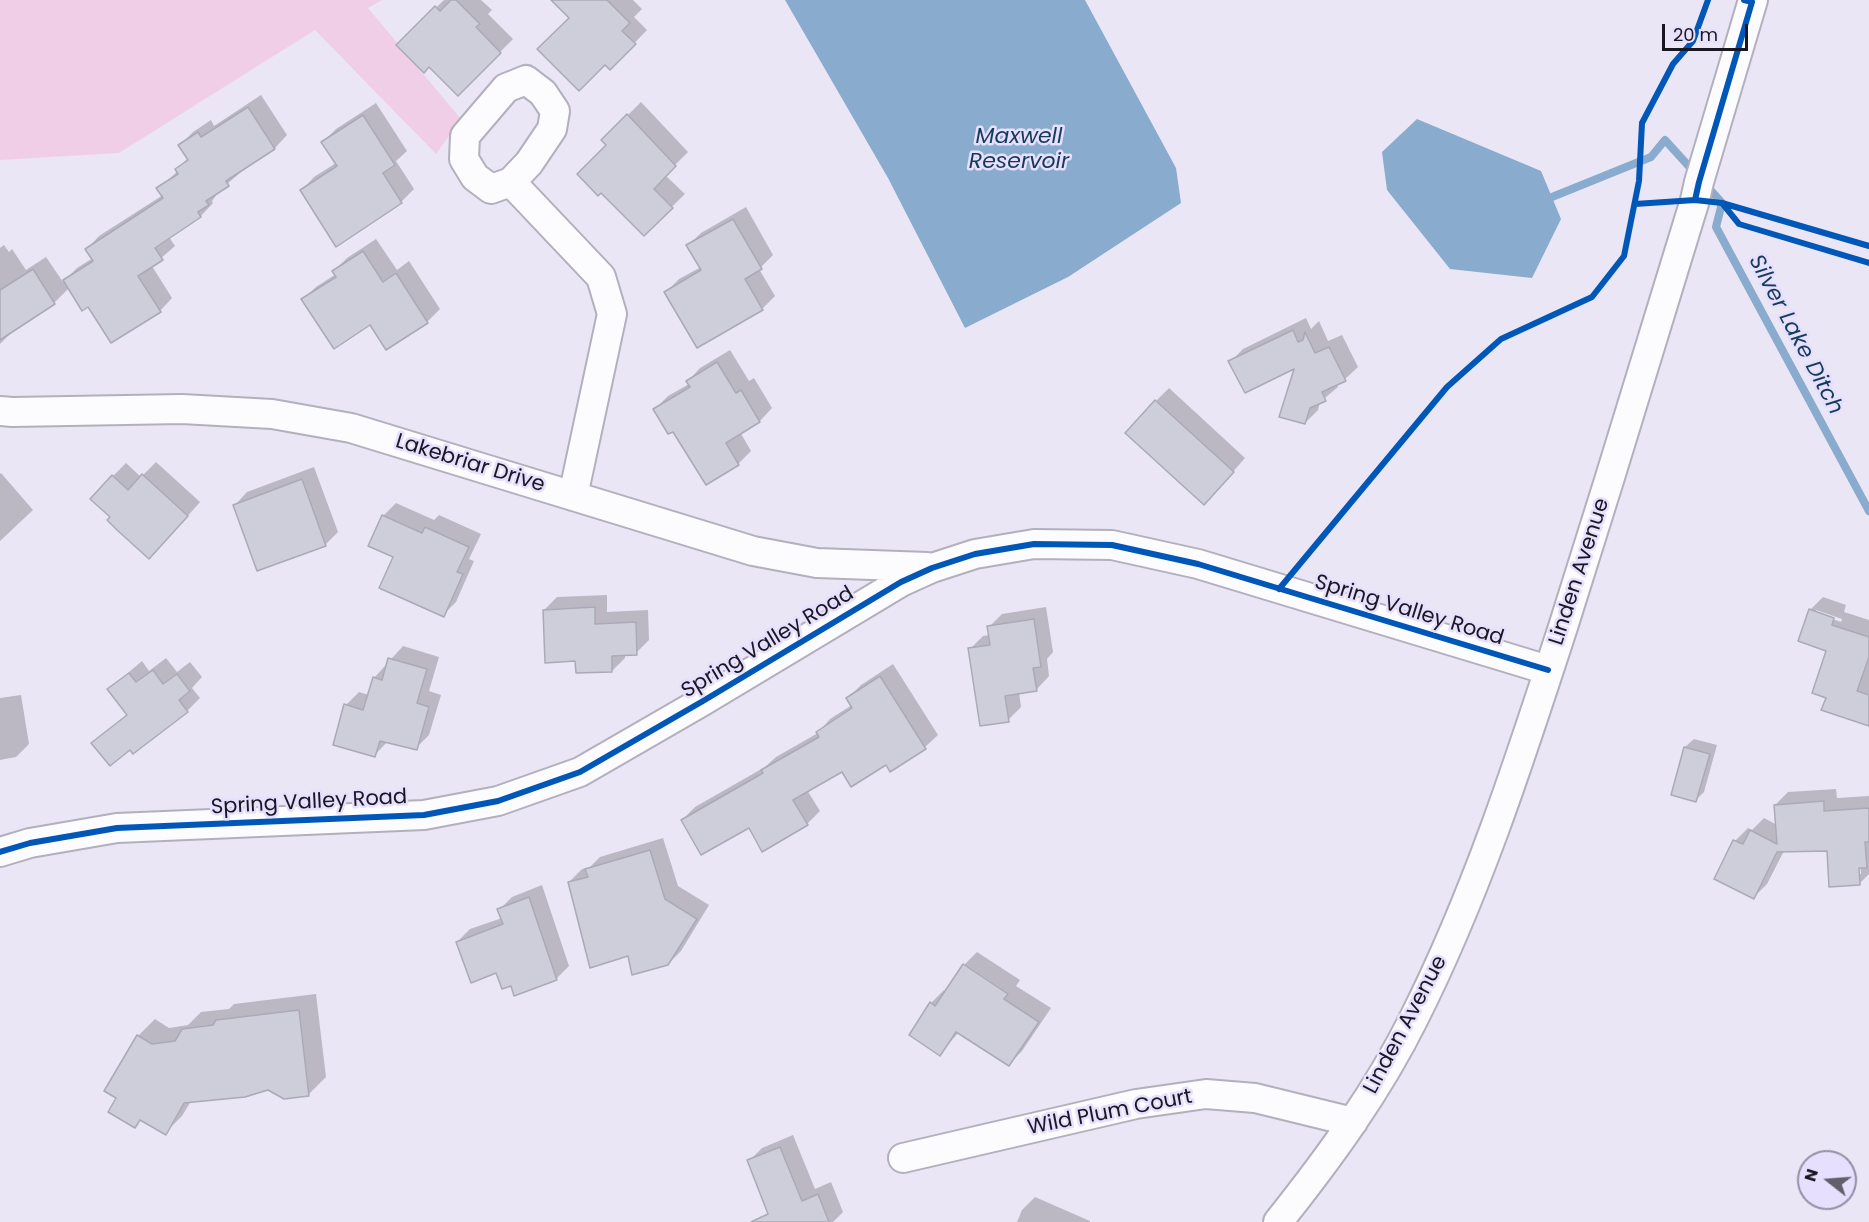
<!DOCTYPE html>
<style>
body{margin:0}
#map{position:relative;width:1869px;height:1222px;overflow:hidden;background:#eae6f6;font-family:Poppins,sans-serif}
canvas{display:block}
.north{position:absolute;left:1797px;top:1150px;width:60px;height:60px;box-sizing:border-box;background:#e6dffd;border:2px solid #948fa5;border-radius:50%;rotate:287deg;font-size:16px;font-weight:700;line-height:24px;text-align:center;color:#191721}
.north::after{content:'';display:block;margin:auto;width:21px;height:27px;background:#625f6c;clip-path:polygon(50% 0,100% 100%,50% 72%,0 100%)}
.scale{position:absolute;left:1662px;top:24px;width:86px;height:27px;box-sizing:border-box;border:3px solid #191721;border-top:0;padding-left:8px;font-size:18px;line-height:21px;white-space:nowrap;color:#191721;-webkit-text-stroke:4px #e6dffd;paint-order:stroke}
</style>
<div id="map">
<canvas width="1869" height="1222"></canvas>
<div class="north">N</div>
<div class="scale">20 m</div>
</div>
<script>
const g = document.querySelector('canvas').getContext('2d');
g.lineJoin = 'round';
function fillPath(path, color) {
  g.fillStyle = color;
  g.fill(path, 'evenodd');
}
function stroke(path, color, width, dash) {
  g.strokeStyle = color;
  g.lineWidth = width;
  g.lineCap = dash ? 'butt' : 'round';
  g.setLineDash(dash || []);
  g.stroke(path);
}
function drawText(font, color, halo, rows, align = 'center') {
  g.font = font + ' Poppins,sans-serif';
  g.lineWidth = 5;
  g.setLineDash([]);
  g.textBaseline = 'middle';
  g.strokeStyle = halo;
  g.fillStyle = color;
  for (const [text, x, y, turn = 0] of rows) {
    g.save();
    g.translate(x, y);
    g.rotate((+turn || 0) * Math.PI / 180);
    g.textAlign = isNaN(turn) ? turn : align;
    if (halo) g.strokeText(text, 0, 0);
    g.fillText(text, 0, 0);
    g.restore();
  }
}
fillPath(new Path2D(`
 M 0,0 L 382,0 L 368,8 L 461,119 L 436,154 L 315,30 L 119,153 L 0,160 Z`), '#f1cee7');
fillPath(new Path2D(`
 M 785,0 L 1085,0 L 1176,168 L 1181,203 L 1068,277 L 965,328 L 888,178 Z
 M 1417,119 L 1541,171 L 1561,219 L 1532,278 L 1450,269 L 1387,190 L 1382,152 Z`), '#89abcd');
fillPath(new Path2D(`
 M 444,0 L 481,0 L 492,10 L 488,14 L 513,39 L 458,94 L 430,65 L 398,45 Z
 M 553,0 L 633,0 L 642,9 L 634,17 L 647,30 L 610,68 L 571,18 Z
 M 261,95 L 287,135 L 275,148 L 240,170 L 241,172 L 220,190 L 212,201 L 213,203 L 201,216 L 169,237 L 175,246 L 152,266 L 172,298 L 160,311 L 89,305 L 69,288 L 54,303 L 17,327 L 0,344 L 0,248 L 4,245 L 9,252 L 12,249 L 26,270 L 46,257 L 63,282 L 77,268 L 93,258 L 87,249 L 99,236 L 163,195 L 158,189 L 178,171 L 177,169 L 188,158 L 180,145 L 193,132 L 211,120 L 214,126 Z
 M 641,102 L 688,152 L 665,175 L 685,194 L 644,234 L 608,145 L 603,140 Z
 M 376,103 L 407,151 L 396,161 L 414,189 L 401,202 L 302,190 L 314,177 L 336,163 L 323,142 L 336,129 Z
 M 746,207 L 773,255 L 759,269 L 775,296 L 762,309 L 666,292 L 679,279 L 701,267 L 688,245 L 701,233 Z
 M 376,239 L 397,270 L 409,261 L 440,309 L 427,322 L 387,348 L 370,323 L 303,299 L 316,287 L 336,274 L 334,271 L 347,258 Z
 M 1306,318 L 1311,329 L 1319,321 L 1328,341 L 1342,335 L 1358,367 L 1345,379 L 1336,383 L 1338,387 L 1320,402 L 1318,410 L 1305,423 L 1297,366 L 1230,362 L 1243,349 Z
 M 730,350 L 749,381 L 754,378 L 772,408 L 760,421 L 740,432 L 751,451 L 738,464 L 706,483 L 673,429 L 655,409 L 668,396 L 689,384 L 688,381 L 700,368 Z
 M 1169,388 L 1245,458 L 1217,490 L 1156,401 Z
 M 156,462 L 200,502 L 162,545 L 112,516 L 113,476 L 126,463 L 141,477 Z
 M 314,467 L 338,532 L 325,545 L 235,505 L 247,492 Z
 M 1,473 L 33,510 L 0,541 L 0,474 Z
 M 396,503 L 434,520 L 439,515 L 481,534 L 469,559 L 474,561 L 456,602 L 443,615 L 395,556 L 370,545 L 383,516 Z
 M 607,595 L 607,612 L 648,610 L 649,640 L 636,653 L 625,654 L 625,658 L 612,671 L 544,610 L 557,597 Z
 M 1823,597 L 1846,605 L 1844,612 L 1869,620 L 1869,719 L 1827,697 L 1828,650 L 1810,610 ZM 1816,610 L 1842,619 L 1841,622 L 1816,613 Z
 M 1046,607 L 1053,652 L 1047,659 L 1049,676 L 1037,689 L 1019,692 L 1021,707 L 1008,720 L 970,649 L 983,636 L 990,635 L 989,627 L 1002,614 Z
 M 403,646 L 439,657 L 429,691 L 441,695 L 429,735 L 416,748 L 388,741 L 374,756 L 346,705 L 359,692 L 369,695 L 374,678 Z
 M 166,658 L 177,672 L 190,662 L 202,677 L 192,688 L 200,698 L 187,711 L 130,748 L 93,743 L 128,714 L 109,689 L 142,661 L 149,671 Z
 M 893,664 L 938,735 L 925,747 L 891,770 L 886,763 L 842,770 L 807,790 L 820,811 L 807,824 L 749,826 L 682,820 L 695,807 L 765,767 L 776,757 L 818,733 L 830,719 L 852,705 L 848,698 L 861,685 Z
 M 21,695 L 29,744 L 16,757 L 0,760 L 0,698 Z
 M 1694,739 L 1717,745 L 1704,792 L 1696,800 L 1685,747 Z
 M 1836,789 L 1837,798 L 1869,796 L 1869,874 L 1859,884 L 1828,849 L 1784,851 L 1767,884 L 1754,897 L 1716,878 L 1735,841 L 1748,828 L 1752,830 L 1764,818 L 1777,825 L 1775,805 L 1788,792 ZM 1860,861 L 1861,874 L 1858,874 Z
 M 663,838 L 678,886 L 709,905 L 681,951 L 668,964 L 629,955 L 569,882 L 582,869 L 590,867 L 600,857 Z
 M 542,885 L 569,966 L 556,979 L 511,984 L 457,942 L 470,929 L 502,918 L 499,910 L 512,897 Z
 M 977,952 L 1020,980 L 1016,986 L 1051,1008 L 1022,1051 L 1009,1064 L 959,1032 L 940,1054 L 931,1003 L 944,990 L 946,992 L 964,965 Z
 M 316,994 L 326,1077 L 309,1094 L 269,1088 L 191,1101 L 182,1116 L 165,1133 L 142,1119 L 135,1126 L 118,1098 L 138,1036 L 155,1019 L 169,1028 L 188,1025 L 201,1012 L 229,1009 L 234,1004 Z
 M 793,1135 L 815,1189 L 831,1182 L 843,1212 L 833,1222 L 773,1222 L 749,1161 L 762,1148 Z
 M 1035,1197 L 1090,1221 L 1090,1222 L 1017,1222 L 1022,1210 Z`), '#0003');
stroke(new Path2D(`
 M 1704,183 L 1722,203 L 1716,227 L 1869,511
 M 1552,197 L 1651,157 L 1665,140 L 1695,173`), '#89abcd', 8);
const building = new Path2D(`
 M 451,0 L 456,0 L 480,24 L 476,27 L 501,53 L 458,96 L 429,67 L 424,73 L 396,45 L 435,6 L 440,11 Z
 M 551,0 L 607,0 L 630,23 L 622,31 L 636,44 L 610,70 L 605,65 L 579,91 L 537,49 L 569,18 Z
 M 248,107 L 275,149 L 226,181 L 229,186 L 206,201 L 209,205 L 198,212 L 201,217 L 155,248 L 163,260 L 138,276 L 161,312 L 111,343 L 88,307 L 82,311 L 63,280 L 93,261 L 85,249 L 163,198 L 156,188 L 178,174 L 175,169 L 188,160 L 178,145 L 198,132 L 201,137 Z
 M 627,114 L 676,166 L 654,189 L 673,208 L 644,236 L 601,193 L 598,196 L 577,174 L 606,145 L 601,140 Z
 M 363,115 L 395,165 L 383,173 L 402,203 L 336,247 L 300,190 L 337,166 L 321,142 Z
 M 733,219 L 762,269 L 745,279 L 763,310 L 697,348 L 664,292 L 701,270 L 686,245 Z
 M 363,251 L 383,282 L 396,273 L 428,323 L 386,350 L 370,325 L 334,349 L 301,299 L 336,277 L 332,271 Z
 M 33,269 L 55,304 L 0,340 L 0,290 Z
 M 1293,330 L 1298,342 L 1303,340 L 1305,332 L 1315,353 L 1329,347 L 1346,381 L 1322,392 L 1326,401 L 1310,408 L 1305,424 L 1279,417 L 1294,369 L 1245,393 L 1228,361 Z
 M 717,362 L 736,393 L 741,390 L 760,422 L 726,443 L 739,465 L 706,485 L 673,432 L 668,434 L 653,409 L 690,387 L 686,381 Z
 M 1155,400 L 1234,472 L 1204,505 L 1125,433 Z
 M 142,474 L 188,516 L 149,559 L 117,530 L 107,520 L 110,517 L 90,499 L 112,475 L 128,490 Z
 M 302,479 L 326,546 L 257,571 L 233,505 Z
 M 382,515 L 422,533 L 425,527 L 469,547 L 457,572 L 463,574 L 444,617 L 379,588 L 393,557 L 368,546 Z
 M 595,607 L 595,624 L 636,622 L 637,655 L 612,656 L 612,672 L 576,673 L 575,661 L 545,663 L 543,610 Z
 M 1809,609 L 1834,618 L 1832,625 L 1869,637 L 1869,657 L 1857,691 L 1869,695 L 1869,726 L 1821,710 L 1826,698 L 1812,693 L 1826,651 L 1798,641 Z
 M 1034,619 L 1041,667 L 1033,668 L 1037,691 L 1005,696 L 1009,722 L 980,726 L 968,648 L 990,645 L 987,626 Z
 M 388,658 L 427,669 L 417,703 L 429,707 L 417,750 L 380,741 L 375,757 L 333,745 L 344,704 L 363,710 L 373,677 L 382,680 Z
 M 153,670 L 163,684 L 177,674 L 190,691 L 179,700 L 188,712 L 133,754 L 130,750 L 110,766 L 91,743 L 127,715 L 107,689 L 129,673 L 136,682 Z
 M 880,676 L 926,749 L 890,772 L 886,765 L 851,787 L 842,772 L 793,800 L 808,825 L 762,852 L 749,828 L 701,855 L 681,820 L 763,773 L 761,770 L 819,737 L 816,732 L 852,708 L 846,698 Z
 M 1684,747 L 1710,754 L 1696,802 L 1671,795 Z
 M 1824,801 L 1824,811 L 1869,808 L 1869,842 L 1865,842 L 1867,868 L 1859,868 L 1860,885 L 1829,887 L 1827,851 L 1777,852 L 1754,899 L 1714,879 L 1733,840 L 1743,844 L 1750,830 L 1777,844 L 1774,805 Z
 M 650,850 L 665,899 L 697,919 L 668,965 L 632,975 L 628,956 L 590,968 L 568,882 L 588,877 L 585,869 Z
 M 529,897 L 557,980 L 514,996 L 511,986 L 502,989 L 496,973 L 471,983 L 456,942 L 503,924 L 497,909 Z
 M 963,964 L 1008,994 L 1004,999 L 1039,1022 L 1009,1066 L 956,1032 L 940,1056 L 909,1035 L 930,1002 L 935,1006 Z
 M 299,1010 L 309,1096 L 284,1099 L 268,1090 L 245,1097 L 184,1103 L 166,1135 L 140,1120 L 135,1128 L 108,1112 L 116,1098 L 104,1091 L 137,1035 L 152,1044 L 175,1041 L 182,1029 L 213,1025 L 216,1020 Z
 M 780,1147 L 802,1201 L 818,1194 L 829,1222 L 751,1222 L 768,1214 L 747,1160 Z`);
fillPath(building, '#ceceda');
stroke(building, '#aaaab6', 1.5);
const minor = new Path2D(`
 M 511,182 L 491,189 L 475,177 L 464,159 L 465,136 L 506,88 L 526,80 L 543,93 L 555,111 L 552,129 L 529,163 L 511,182 L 601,277 L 612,314 L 573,496
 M 0,411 L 12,412 L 182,409 L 272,414 L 351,428 L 753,551 L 817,563 L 927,567
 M 0,852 L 30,843 L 117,828 L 424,815 L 498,801 L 580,772 L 703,701 L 901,582 L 932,568 L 975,554 L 1034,544 L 1112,545 L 1198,564 L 1548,670
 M 903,1158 L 1136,1104 L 1206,1094 L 1255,1098 L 1353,1122
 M 1278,1222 C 1329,1158 1378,1091 1414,1018 C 1477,893 1520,759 1563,627 C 1608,485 1652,342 1695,200 L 1699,182 L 1753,0`);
stroke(minor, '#b2b0bc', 32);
stroke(minor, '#fcfbfe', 28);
stroke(new Path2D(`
 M 1695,200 L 1699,182 L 1752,2 L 1744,0
 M 1722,203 L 1739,224 L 1869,263
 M 1635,204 L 1695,200 L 1722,203 L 1869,246
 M 1279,589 L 1447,387 L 1501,339 L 1592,297 L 1624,256 L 1639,181 L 1642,123 L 1673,64 L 1693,41 L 1708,0
 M 0,852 L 30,843 L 117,828 L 424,815 L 498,801 L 580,772 L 703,701 L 901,582 L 932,568 L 975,554 L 1034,544 L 1112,545 L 1198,564 L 1548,670`), '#0057b8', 6);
drawText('21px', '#191721', '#e6dffd', [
 ["Lakebriar Drive",470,464,17],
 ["Linden Avenue",1580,572,-72],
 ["Spring Valley Road",1409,611,17],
 ["Spring Valley Road",768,643,-31],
 ["Spring Valley Road",309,803,-3],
 ["Linden Avenue",1406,1025,-62],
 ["Wild Plum Court",1110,1113,-11]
]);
drawText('italic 22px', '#143b59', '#e6dffd', [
 ["Maxwell",1019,137],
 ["Reservoir",1019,162],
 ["Silver Lake Ditch",1795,335,62]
]);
</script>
